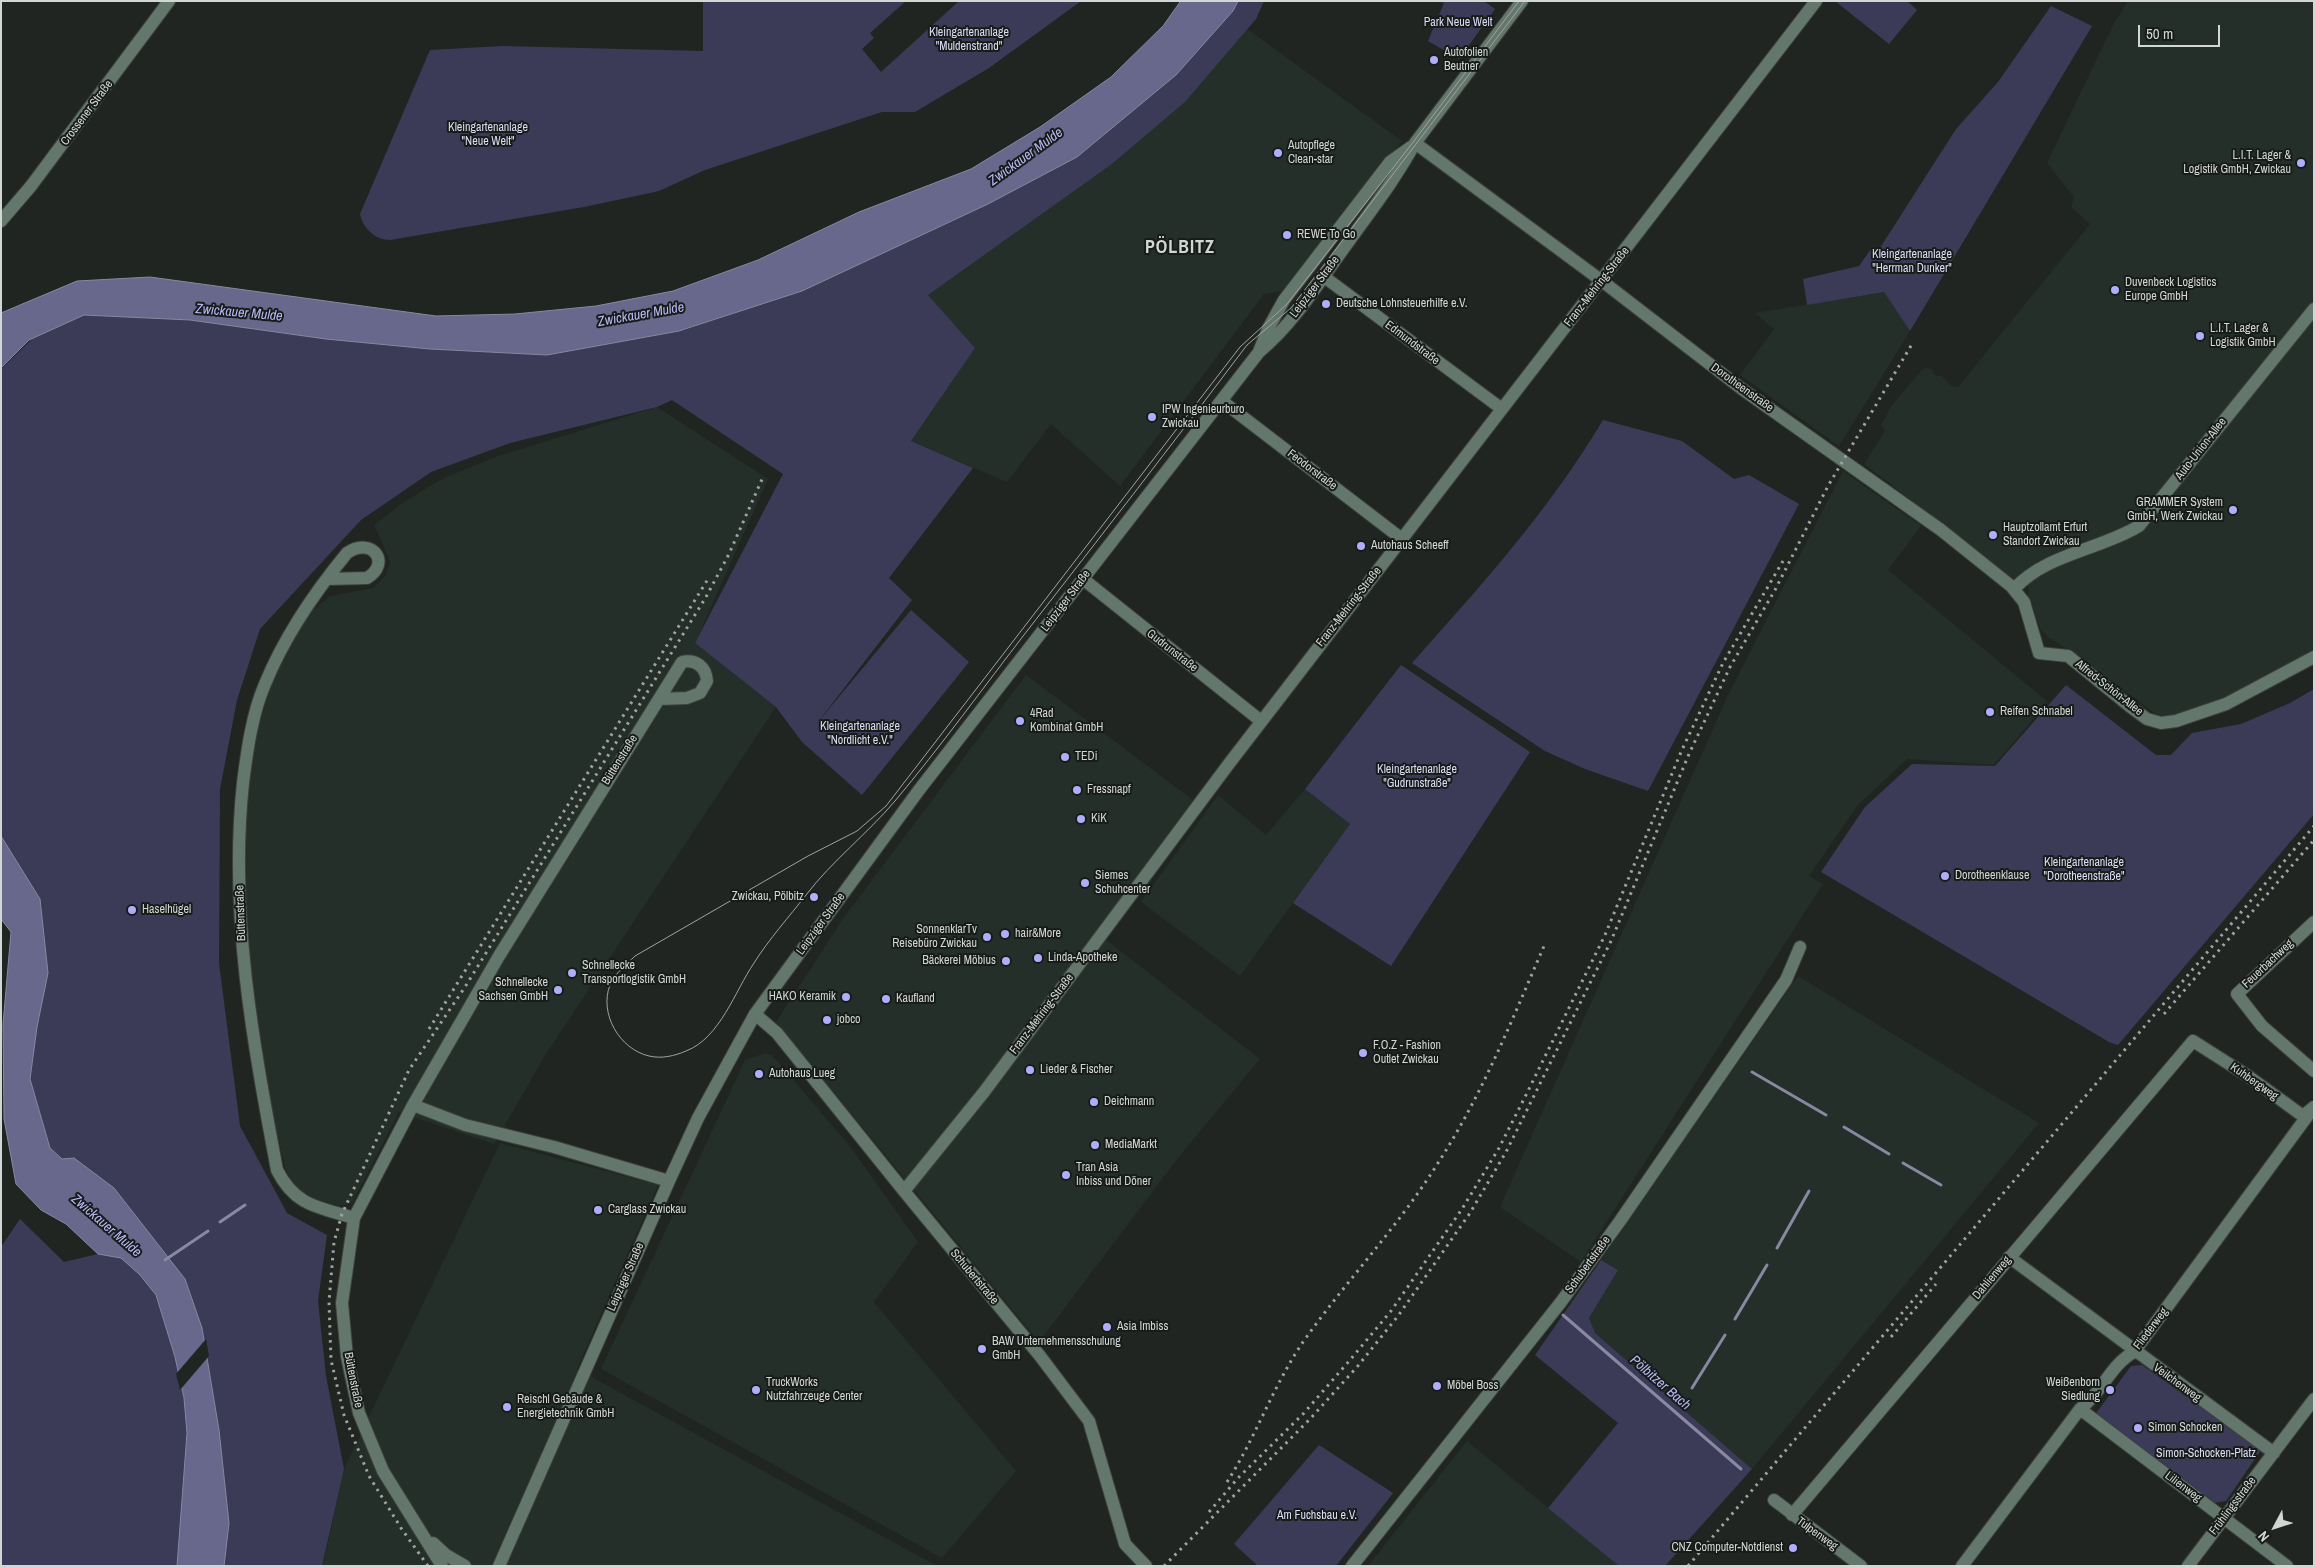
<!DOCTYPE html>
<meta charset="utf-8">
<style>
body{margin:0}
#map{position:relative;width:2315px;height:1567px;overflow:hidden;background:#202522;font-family:"Archivo Narrow",sans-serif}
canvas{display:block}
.frame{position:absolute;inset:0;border:2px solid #d2d6d4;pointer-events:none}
.north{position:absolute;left:2250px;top:1502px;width:50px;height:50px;-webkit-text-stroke:4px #171c19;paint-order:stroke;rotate:230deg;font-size:14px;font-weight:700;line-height:20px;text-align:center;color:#d2d6d4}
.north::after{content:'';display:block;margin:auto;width:18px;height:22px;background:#d2d6d4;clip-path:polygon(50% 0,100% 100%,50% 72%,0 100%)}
.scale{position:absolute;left:2138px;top:25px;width:82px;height:22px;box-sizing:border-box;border:2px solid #d2d6d4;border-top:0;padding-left:6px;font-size:15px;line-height:18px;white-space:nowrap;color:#d2d6d4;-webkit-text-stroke:4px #171c19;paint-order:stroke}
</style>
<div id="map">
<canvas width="2315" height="1567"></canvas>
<div class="frame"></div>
<div class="north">N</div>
<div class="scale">50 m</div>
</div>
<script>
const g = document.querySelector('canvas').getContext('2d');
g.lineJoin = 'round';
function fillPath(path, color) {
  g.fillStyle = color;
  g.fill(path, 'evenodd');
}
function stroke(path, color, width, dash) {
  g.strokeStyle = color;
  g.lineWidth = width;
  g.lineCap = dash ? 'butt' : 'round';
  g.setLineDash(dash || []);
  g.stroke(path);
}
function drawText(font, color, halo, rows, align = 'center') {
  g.font = font + ' "Archivo Narrow",sans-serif';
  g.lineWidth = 4;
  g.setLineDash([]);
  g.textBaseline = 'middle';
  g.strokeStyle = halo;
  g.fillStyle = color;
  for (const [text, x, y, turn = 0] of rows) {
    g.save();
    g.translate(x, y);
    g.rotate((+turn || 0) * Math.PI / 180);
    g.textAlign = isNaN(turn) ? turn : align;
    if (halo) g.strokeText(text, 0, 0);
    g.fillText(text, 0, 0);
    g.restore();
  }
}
fillPath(new Path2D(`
 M 2128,1 L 2314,1 L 2314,651 L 2223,699 L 2173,717 L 2157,715 L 2073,652 L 2049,638 L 2041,630 L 2028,594 L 2029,587 L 2011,577 L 1864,464 L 1885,431 L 1881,425 L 1892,405 L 1920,372 L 1926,367 L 1931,369 L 1934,375 L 1942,376 L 1951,386 L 1958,387 L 2090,224 L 2071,207 L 2074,197 L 2047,163 L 2113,25 Z
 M 1247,29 L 1402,141 L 1283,291 L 1264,294 L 1120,486 L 1051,424 L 1007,482 L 911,441 L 975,348 L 927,295 L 1112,164 L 1185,102 Z
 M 1884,292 L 1910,331 L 1839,446 L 1740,375 L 1774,329 L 1755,313 Z
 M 657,407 L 768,479 L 695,643 L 776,707 L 544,1057 L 494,1144 L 399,1112 L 352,1203 L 341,1206 L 315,1200 L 303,1194 L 291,1179 L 285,1167 L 252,1024 L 243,875 L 245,814 L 257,731 L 272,683 L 297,632 L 313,610 L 330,596 L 373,588 L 386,575 L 390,561 L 374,525 L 404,502 L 444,478 L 498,456 Z
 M 1843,471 L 1921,526 L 1888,570 L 2048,702 L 1994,765 L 1907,759 L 1857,806 L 1809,876 L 1823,884 L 1581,1262 L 1500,1207 L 1728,695 Z
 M 1026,675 L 1193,800 L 1096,932 L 1260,1059 L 1178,1158 L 1039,1342 L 776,1022 L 842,920 Z
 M 1305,789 L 1350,824 L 1240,976 L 1141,902 L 1218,795 L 1266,835 Z
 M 1798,976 L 2039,1123 L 1752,1469 L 1595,1333 L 1589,1318 L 1618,1270 L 1601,1260 Z
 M 765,1053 L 772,1055 L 850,1146 L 918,1242 L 874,1302 L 1016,1471 L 942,1558 L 601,1369 L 745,1060 Z
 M 500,1143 L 658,1185 L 577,1369 L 937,1566 L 323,1566 L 344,1469 Z
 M 1467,1441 L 1619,1566 L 1368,1566 Z`), '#242f29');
fillPath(new Path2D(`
 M 703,1 L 906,1 L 870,33 L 874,38 L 862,49 L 881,72 L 959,1 L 1081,1 L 989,68 L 915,112 L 882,112 L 705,170 L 659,191 L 584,207 L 390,240 C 375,240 363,228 360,214 L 430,50 L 502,46 L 703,51 Z
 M 1238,1 L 1264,1 L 1256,19 L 1185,102 L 1112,164 L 928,295 L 975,348 L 911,441 L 973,468 L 889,578 L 912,600 L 818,722 L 911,610 L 969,662 L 862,795 L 802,742 L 776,707 L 695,643 L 783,474 L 672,400 L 657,407 L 510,443 L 431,472 L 361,520 L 260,629 L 237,700 L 220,789 L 219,963 L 240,1126 L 287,1213 L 327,1235 L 318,1301 L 326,1376 L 344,1469 L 322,1566 L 224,1566 L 229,1523 L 219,1430 L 202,1328 L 185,1279 L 114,1188 L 74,1158 L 62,1159 L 50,1148 L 30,1079 L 37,1027 L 40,899 L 1,836 L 1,369 L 33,338 L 84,315 L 190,320 L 326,339 L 430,349 L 547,355 L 684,330 L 802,291 L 988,204 L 1077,157 L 1176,75 L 1233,11 Z
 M 1437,1 L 1484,1 L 1495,9 L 1459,59 L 1428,41 L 1444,3 Z
 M 1835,1 L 1907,1 L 1917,10 L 1889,44 Z
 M 2051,6 L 2092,26 L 1910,331 L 1884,292 L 1807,305 L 1803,279 L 1859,266 L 1873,246 L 1878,251 L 1956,129 L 1998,82 Z
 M 1603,420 L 1682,441 L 1734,479 L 1749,475 L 1799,504 L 1648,791 L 1585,769 L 1545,751 L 1412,663 C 1481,586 1550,509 1603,420 Z
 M 1401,665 L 1530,752 L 1391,966 L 1293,903 L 1350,824 L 1305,789 Z
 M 2066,685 L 2156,755 L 2171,755 L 2192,733 L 2241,724 L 2290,703 L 2314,689 L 2314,814 L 2118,1045 L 2109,1042 L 1821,872 L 1865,807 L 1912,764 L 1995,766 Z
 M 20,1219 L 64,1262 L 98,1254 L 121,1257 L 140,1275 L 156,1295 L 175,1357 L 184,1398 L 187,1433 L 177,1566 L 1,1566 L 1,1247 Z
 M 1601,1260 L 1618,1270 L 1589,1318 L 1595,1333 L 1752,1469 L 1665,1566 L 1619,1566 L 1548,1508 L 1618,1423 L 1535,1355 Z
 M 2142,1365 L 2261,1450 L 2226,1501 L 2213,1503 L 2094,1416 L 2131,1366 Z
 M 1319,1445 L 1393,1493 L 1336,1566 L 1258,1566 L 1234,1544 Z`), '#3b3b57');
const water = new Path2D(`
 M 1181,1 L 1238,1 L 1233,11 L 1176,75 L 1077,157 L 988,204 L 802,291 L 679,331 L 547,355 L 430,349 L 326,339 L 190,320 L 84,315 L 29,340 L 1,368 L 1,313 L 77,281 L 150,277 L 436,316 L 515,314 L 596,306 L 673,291 L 758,260 L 859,212 L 971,169 L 1040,127 L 1111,77 L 1163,26 Z
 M 1,836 L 40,899 L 48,973 L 37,1027 L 30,1079 L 50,1148 L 62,1159 L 74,1158 L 114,1188 L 185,1279 L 202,1328 L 219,1430 L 229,1523 L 224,1566 L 177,1566 L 187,1433 L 184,1398 L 175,1357 L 156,1295 L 140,1275 L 121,1258 L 98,1254 L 66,1224 L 41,1210 L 16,1184 L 4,1119 L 3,1024 L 11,932 L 1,919 Z`);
fillPath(water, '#68678c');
stroke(water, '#8888a2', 1);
fillPath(new Path2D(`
 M 206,1339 L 209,1356 L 180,1390 L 176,1374 Z`), '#202522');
stroke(new Path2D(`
 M 1752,1072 L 1826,1115
 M 1844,1127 L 1889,1154
 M 1903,1163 L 1941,1185
 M 220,1222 L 245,1205
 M 1777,1248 L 1809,1191
 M 165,1260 L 208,1231
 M 1563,1315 L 1741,1469
 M 1735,1319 L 1767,1265
 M 1692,1388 L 1725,1335`), '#8888a2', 3);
const minor = new Path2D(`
 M 1415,143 L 1602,281 L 1742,389 L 1941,530 L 2011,586 L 2024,602 L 2039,653 L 2068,656 L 2132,708 L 2147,719 L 2161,723 L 2176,721 L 2226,704 L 2314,657
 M 1,221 L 31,186 L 169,1
 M 1323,276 L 1502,409
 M 1260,349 L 1269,327 L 1284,300 L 1390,162 L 1411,147
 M 1222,401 L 1402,539
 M 327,579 L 367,578 C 392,563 372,536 347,553 C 314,593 285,635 265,684 C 252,714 247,751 243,783 C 229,914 253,1042 277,1170 C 295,1206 318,1207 354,1218
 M 1083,579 L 1261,721
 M 2014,589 C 2046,554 2099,550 2139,526 L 2314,309
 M 2314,922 L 2237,994 L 2262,1026 L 2314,1071
 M 755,1014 L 777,1033 L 904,1191 L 1040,1356 L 1089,1421 L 1125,1544 L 1146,1566
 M 413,1105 L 465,1125 L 554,1147 L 669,1181
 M 904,1191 L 984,1092 L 1228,765 L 1816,1
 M 2009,1257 L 2274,1453
 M 2080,1409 L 2287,1566
 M 1774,1500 L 1861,1566
 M 1792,1515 L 2193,1041 L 2248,1076 L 2303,1116 L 2314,1107
 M 433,1543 L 446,1555 L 465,1566
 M 442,1566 L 383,1471 L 359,1413 L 347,1357 L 342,1303 L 354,1218 L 413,1105 L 499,956 L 682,662 C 696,659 706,667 707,681 L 700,693 L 687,698 L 659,699
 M 499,1566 L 669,1181 L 698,1118 L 755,1014 L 919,790 L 1259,352 C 1293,324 1318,284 1344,248 C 1369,213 1395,180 1415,143 L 1522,1
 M 1352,1566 L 1561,1302 L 1620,1221 L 1786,980 L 1800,947
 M 1962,1566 L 2080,1409 C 2102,1393 2110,1365 2134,1352 L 2311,1111
 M 2188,1566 L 2314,1399`);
stroke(minor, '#3c413e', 14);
stroke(minor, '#64776d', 12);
stroke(new Path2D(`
 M 1519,1 L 1414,141 L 1287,304 L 1240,347 L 886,806 L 857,831 L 808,856 L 635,956 C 626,965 615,973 610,985 C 599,1013 619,1049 649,1056 C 662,1059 674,1056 686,1051 C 720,1038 735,991 754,963 C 769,939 789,917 806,895 C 832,861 867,834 895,801 C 941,746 983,688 1027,631 C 1101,536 1175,441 1247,345 L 1291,308 L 1525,1`), '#9fa3a1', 1);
stroke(new Path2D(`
 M 2164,1014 L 2314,840
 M 429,1029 L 708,579
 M 1891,1337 L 1936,1284
 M 1227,1482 C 1256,1437 1273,1386 1303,1342 C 1346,1281 1398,1227 1438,1163 C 1482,1095 1512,1020 1544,946
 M 1209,1512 L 1238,1478 L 1304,1413 L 1350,1360 L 1391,1311 L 1462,1209 L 1499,1148 L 1525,1097 L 1605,935 L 1681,752 L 1723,663 L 1783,561
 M 428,1566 L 401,1528 L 369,1476 L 344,1415 L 331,1360 L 329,1302 L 334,1242 L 342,1214 L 409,1070 L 465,987 L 706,597 L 729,554 L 763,477
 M 1164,1566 L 1310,1419 L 1357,1367 L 1398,1316 L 1470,1213 L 1506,1152 L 1611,941 L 1689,754 L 1730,667 L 1775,590 L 1828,486 L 1912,344
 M 1688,1566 L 2314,826`), '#9fa3a1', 3, [2.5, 5]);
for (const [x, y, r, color] of [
 [1434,60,5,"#b0aefa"],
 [1278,153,5,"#b0aefa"],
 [2301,163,5,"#b0aefa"],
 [1287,235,5,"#b0aefa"],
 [2115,290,5,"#b0aefa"],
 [1326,304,5,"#b0aefa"],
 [2200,336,5,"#b0aefa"],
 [1152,417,5,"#b0aefa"],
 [2233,510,5,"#b0aefa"],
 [1993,535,5,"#b0aefa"],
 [1361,546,5,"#b0aefa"],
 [1990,712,5,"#b0aefa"],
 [1020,721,5,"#b0aefa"],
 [1065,757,5,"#b0aefa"],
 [1077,790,5,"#b0aefa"],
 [1081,819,5,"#b0aefa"],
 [1945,876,5,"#b0aefa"],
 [1085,883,5,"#b0aefa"],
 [814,897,5,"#b0aefa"],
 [132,910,5,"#b0aefa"],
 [1005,934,5,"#b0aefa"],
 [987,937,5,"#b0aefa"],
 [1038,958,5,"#b0aefa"],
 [1006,961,5,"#b0aefa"],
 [572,973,5,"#b0aefa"],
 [558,990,5,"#b0aefa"],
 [846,997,5,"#b0aefa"],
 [886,999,5,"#b0aefa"],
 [827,1020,5,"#b0aefa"],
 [1363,1053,5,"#b0aefa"],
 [1030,1070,5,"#b0aefa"],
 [759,1074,5,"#b0aefa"],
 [1094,1102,5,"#b0aefa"],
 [1095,1145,5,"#b0aefa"],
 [1066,1175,5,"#b0aefa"],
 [598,1210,5,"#b0aefa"],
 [1107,1327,5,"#b0aefa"],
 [982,1349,5,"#b0aefa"],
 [1437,1386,5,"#b0aefa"],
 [756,1390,5,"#b0aefa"],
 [2110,1390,5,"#b0aefa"],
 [507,1407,5,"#b0aefa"],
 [2138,1428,5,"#b0aefa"],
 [1793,1548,5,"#b0aefa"]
]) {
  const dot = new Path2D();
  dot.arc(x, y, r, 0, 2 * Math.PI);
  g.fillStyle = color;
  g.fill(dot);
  stroke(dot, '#171c19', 2);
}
drawText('12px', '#dcdcf6', '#171c19', [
 ["Park Neue Welt",1458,23],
 ["Kleingartenanlage",969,33],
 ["\"Muldenstrand\"",969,47],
 ["Kleingartenanlage",488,128],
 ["\"Neue Welt\"",488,142],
 ["Kleingartenanlage",1912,255],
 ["\"Herrman Dunker\"",1912,269],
 ["Kleingartenanlage",860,727],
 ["\"Nordlicht e.V.\"",860,741],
 ["Kleingartenanlage",1417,770],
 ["\"Gudrunstraße\"",1417,784],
 ["Kleingartenanlage",2084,863],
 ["\"Dorotheenstraße\"",2084,877],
 ["Simon-Schocken-Platz",2206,1454],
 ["Am Fuchsbau e.V.",1317,1516]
]);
drawText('12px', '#d2d6d4', '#171c19', [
 ["Autofolien",1444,53],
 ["Beutner",1444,67],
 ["Autopflege",1288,146],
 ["Clean-star",1288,160],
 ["L.I.T. Lager &",2291,156,"right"],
 ["Logistik GmbH, Zwickau",2291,170,"right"],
 ["REWE To Go",1297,235],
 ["Duvenbeck Logistics",2125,283],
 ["Europe GmbH",2125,297],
 ["Deutsche Lohnsteuerhilfe e.V.",1336,304],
 ["L.I.T. Lager &",2210,329],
 ["Logistik GmbH",2210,343],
 ["IPW Ingenieurburo",1162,410],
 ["Zwickau",1162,424],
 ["GRAMMER System",2223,503,"right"],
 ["GmbH, Werk Zwickau",2223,517,"right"],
 ["Hauptzollamt Erfurt",2003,528],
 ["Standort Zwickau",2003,542],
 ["Autohaus Scheeff",1371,546],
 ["Reifen Schnabel",2000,712],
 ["4Rad",1030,714],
 ["Kombinat GmbH",1030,728],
 ["TEDi",1075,757],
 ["Fressnapf",1087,790],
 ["KiK",1091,819],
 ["Siemes",1095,876],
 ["Schuhcenter",1095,890],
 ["Dorotheenklause",1955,876],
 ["Zwickau, Pölbitz",804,897,"right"],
 ["Haselhügel",142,910],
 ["SonnenklarTv",977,930,"right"],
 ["Reisebüro Zwickau",977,944,"right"],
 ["hair&More",1015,934],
 ["Linda-Apotheke",1048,958],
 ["Bäckerei Möbius",996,961,"right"],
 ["Schnellecke",582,966],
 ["Transportlogistik GmbH",582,980],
 ["Schnellecke",548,983,"right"],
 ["Sachsen GmbH",548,997,"right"],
 ["HAKO Keramik",836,997,"right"],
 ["Kaufland",896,999],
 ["jobco",837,1020],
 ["F.O.Z - Fashion",1373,1046],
 ["Outlet Zwickau",1373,1060],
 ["Lieder & Fischer",1040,1070],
 ["Autohaus Lueg",769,1074],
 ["Deichmann",1104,1102],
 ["MediaMarkt",1105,1145],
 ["Tran Asia",1076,1168],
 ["Inbiss und Döner",1076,1182],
 ["Carglass Zwickau",608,1210],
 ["Asia Imbiss",1117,1327],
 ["BAW Unternehmensschulung",992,1342],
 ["GmbH",992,1356],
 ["TruckWorks",766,1383],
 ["Nutzfahrzeuge Center",766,1397],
 ["Weißenborn",2100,1383,"right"],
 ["Siedlung",2100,1397,"right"],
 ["Möbel Boss",1447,1386],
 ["Reischl Gebäude &",517,1400],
 ["Energietechnik GmbH",517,1414],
 ["Simon Schocken",2148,1428],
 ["CNZ Computer-Notdienst",1783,1548,"right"]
], 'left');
drawText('12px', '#d2d6d4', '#171c19', [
 ["Crossener Straße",87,113,-53],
 ["Leipziger Straße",1315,287,-53],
 ["Franz-Mehring-Straße",1597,287,-52],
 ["Edmundstraße",1412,343,37],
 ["Dorotheenstraße",1742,388,36],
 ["Auto-Union-Allee",2201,449,-52],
 ["Feodorstraße",1312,470,37],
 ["Leipziger Straße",1066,601,-53],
 ["Franz-Mehring-Straße",1349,607,-52],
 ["Gudrunstraße",1172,651,38],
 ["Alfred-Schön-Allee",2109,688,38],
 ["Büttenstraße",620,760,-58],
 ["Büttenstraße",241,913,-92],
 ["Leipziger Straße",821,924,-54],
 ["Feuerbachweg",2268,964,-43],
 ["Franz-Mehring-Straße",1042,1014,-53],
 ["Kuhbergweg",2254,1082,35],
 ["Schubertstraße",1588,1265,-54],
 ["Leipziger Straße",626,1277,-66],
 ["Schubertstraße",974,1277,50],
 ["Dahlienweg",1992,1278,-50],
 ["Fliederweg",2151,1329,-53],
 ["Büttenstraße",353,1380,79],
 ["Veilchenweg",2177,1383,36],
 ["Lilienweg",2183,1487,37],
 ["Frühlingsstraße",2233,1506,-53],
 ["Tulpenweg",1817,1534,36]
]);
drawText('italic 14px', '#b8b8f6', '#171c19', [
 ["Zwickauer Mulde",1026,157,-36],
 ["Zwickauer Mulde",239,313,5],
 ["Zwickauer Mulde",641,315,-10],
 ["Zwickauer Mulde",106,1226,41],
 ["Pölbitzer Bach",1660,1383,41]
]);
g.letterSpacing = '1px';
drawText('bold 18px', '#d2d6d4', '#171c19', [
 ["PÖLBITZ",1180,248]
]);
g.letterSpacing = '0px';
</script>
